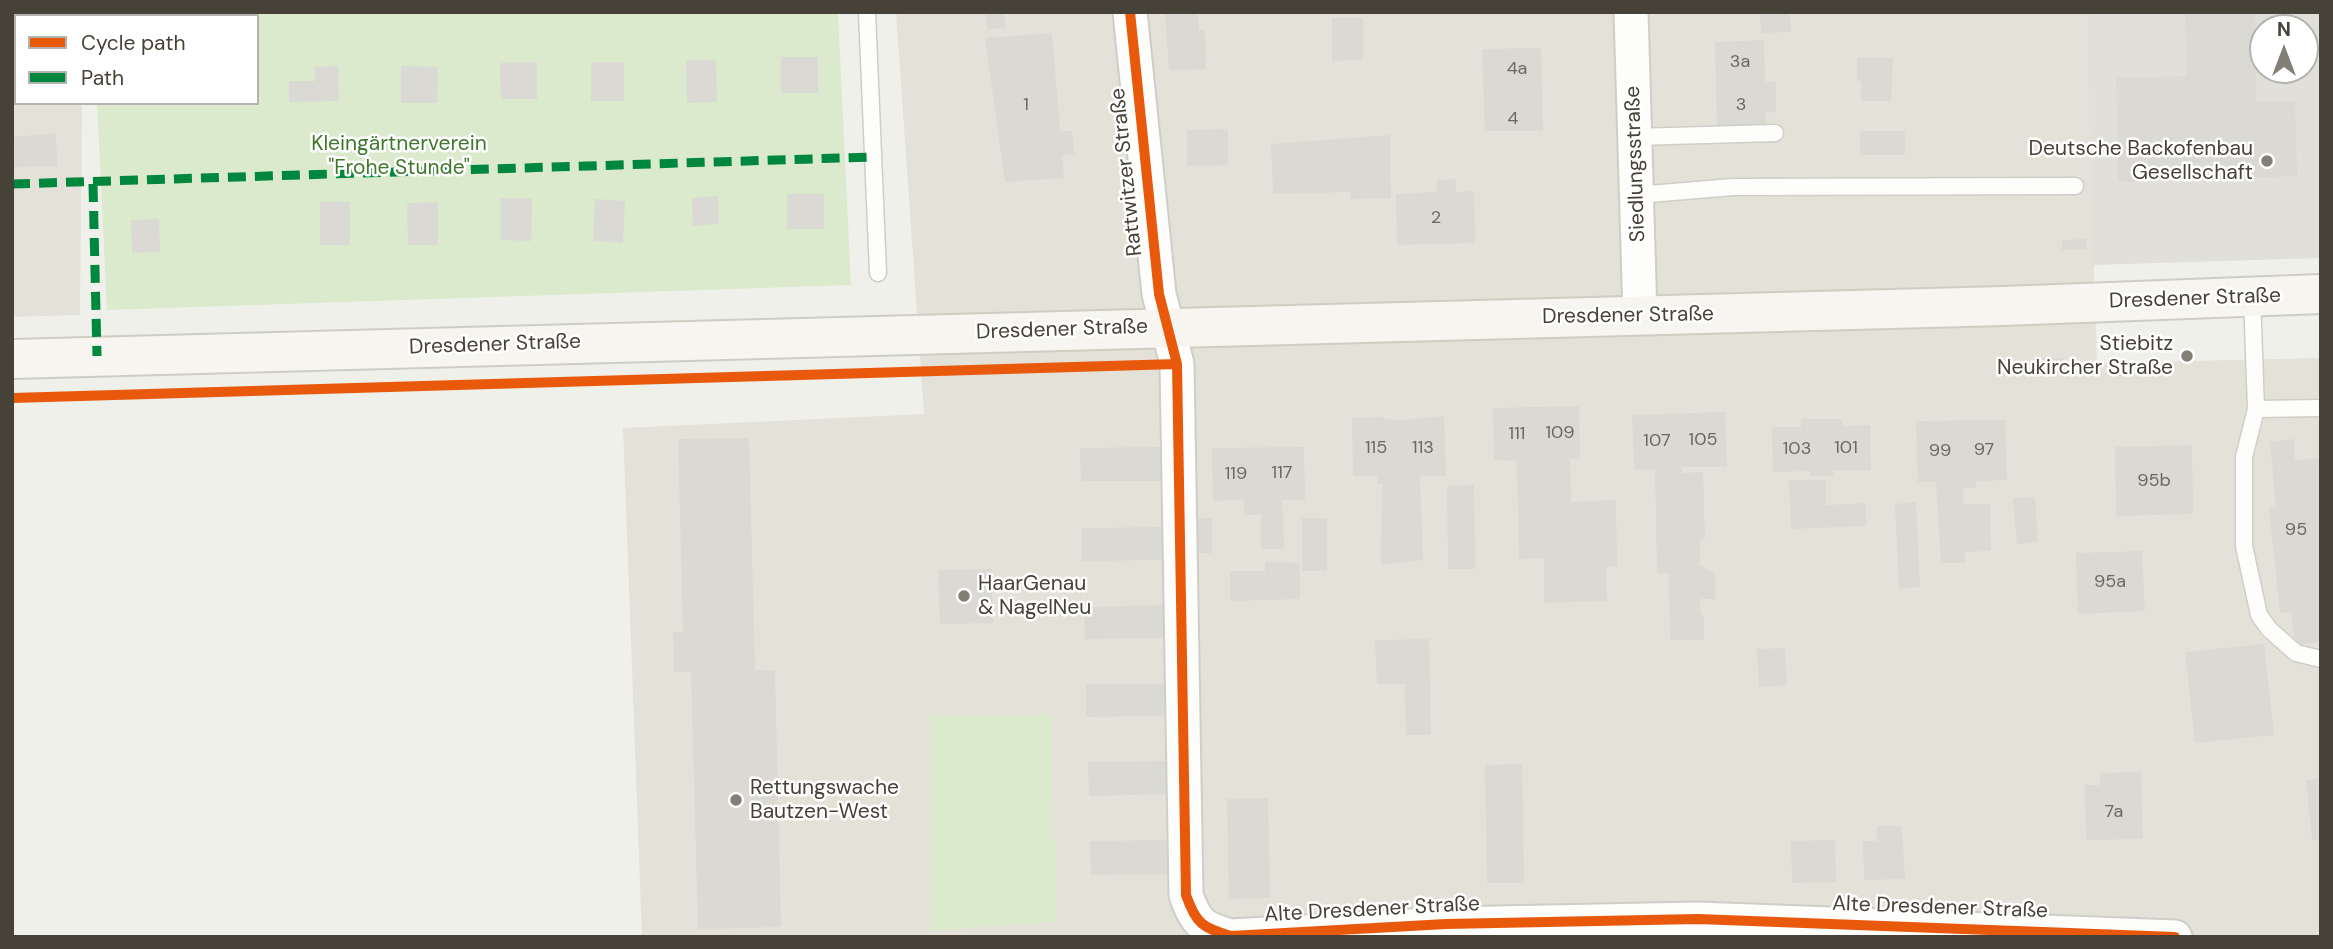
<!DOCTYPE html>
<meta charset="utf-8">
<style>
body{margin:0}
#map{position:relative;width:2333px;height:949px;overflow:hidden;background:#f0f0eb;font-family:"DM Sans",sans-serif}
canvas{display:block}
.frame{position:absolute;inset:0;border:14px solid #474237;pointer-events:none}
.legend{position:absolute;left:14px;top:14px;width:245px;height:91px;box-sizing:border-box;background:#fff;border:2px solid #b5b3af;margin:0;padding:9px 12px;list-style:none;font-size:21px;color:#474237}
.legend li{display:flex;align-items:center;gap:14px;height:35px}
.legend b{width:35px;border:2px solid #b5b3af}
.north{position:absolute;left:2249px;top:14px;width:70px;height:70px;box-sizing:border-box;background:#fff;border:2px solid #b5b3af;border-radius:50%;rotate:0deg;font-size:19px;font-weight:700;line-height:28px;text-align:center;color:#474237}
.north::after{content:'';display:block;margin:auto;width:24px;height:32px;background:#827f76;clip-path:polygon(50% 0,100% 100%,50% 72%,0 100%)}
</style>
<div id="map">
<canvas width="2333" height="949"></canvas>
<div class="frame"></div>
<ul class="legend">
<li><b style="height:9px;background:#e8590c"></b>Cycle path</li>
<li><b style="height:9px;background:#00873e"></b>Path</li>
</ul>
<div class="north">N</div>
</div>
<script>
const g = document.querySelector('canvas').getContext('2d');
g.lineJoin = 'round';
function fillPath(path, color) {
  g.fillStyle = color;
  g.fill(path, 'evenodd');
}
function stroke(path, color, width, dash) {
  g.strokeStyle = color;
  g.lineWidth = width;
  g.lineCap = dash ? 'butt' : 'round';
  g.setLineDash(dash || []);
  g.stroke(path);
}
function drawText(font, color, halo, rows, align = 'center') {
  g.font = font + ' "DM Sans",sans-serif';
  g.lineWidth = 5;
  g.setLineDash([]);
  g.textBaseline = 'middle';
  g.strokeStyle = halo;
  g.fillStyle = color;
  for (const [text, x, y, turn = 0] of rows) {
    g.save();
    g.translate(x, y);
    g.rotate((+turn || 0) * Math.PI / 180);
    g.textAlign = isNaN(turn) ? turn : align;
    if (halo) g.strokeText(text, 0, 0);
    g.fillText(text, 0, 0);
    g.restore();
  }
}
fillPath(new Path2D(`
 M 896,12 L 2086,12 L 2097,363 L 2321,358 L 2321,937 L 642,937 L 623,428 L 924,414 Z
 M 12,53 L 16,53 L 16,103 L 82,103 L 80,315 L 12,317 Z`), '#e4e2d8');
fillPath(new Path2D(`
 M 2086,12 L 2321,12 L 2321,258 L 2093,265 ZM 2263,28 L 2305,28 L 2305,70 L 2263,70 Z`), '#e0dfd9');
fillPath(new Path2D(`
 M 93,12 L 838,12 L 851,285 L 107,310 L 97,103 L 257,103 L 257,16 L 93,16 Z
 M 930,715 L 1051,715 L 1057,922 L 930,931 Z`), '#dbeacc');
fillPath(new Path2D(`
 M 985,12 L 1004,12 L 1006,27 L 988,30 Z
 M 1165,12 L 1198,12 L 1199,30 L 1205,30 L 1206,69 L 1169,70 Z
 M 1760,12 L 1790,12 L 1791,32 L 1761,33 Z
 M 2185,12 L 2255,12 L 2256,101 L 2295,101 L 2297,176 L 2118,182 L 2116,78 L 2187,76 Z
 M 1332,18 L 1363,18 L 1363,60 L 1332,61 Z
 M 1052,33 L 1060,131 L 1072,131 L 1074,154 L 1062,155 L 1064,178 L 1005,182 L 985,38 Z
 M 1764,40 L 1765,83 L 1776,81 L 1776,113 L 1765,111 L 1766,125 L 1717,126 L 1715,42 Z
 M 1541,48 L 1543,131 L 1485,131 L 1482,49 Z
 M 781,57 L 818,57 L 818,93 L 781,93 Z
 M 1857,58 L 1893,58 L 1891,101 L 1861,101 L 1861,81 L 1857,81 Z
 M 686,60 L 716,60 L 717,102 L 687,103 Z
 M 537,62 L 537,99 L 501,99 L 500,63 Z
 M 591,62 L 624,62 L 624,101 L 591,101 Z
 M 338,66 L 339,101 L 289,102 L 289,81 L 315,81 L 315,67 Z
 M 401,66 L 438,67 L 437,103 L 401,103 Z
 M 1228,129 L 1228,165 L 1187,166 L 1187,130 Z
 M 1860,131 L 1905,131 L 1905,155 L 1860,155 Z
 M 56,133 L 57,166 L 12,167 L 12,137 Z
 M 1390,135 L 1391,198 L 1350,199 L 1351,192 L 1273,194 L 1271,144 Z
 M 1456,179 L 1456,192 L 1474,191 L 1475,243 L 1397,245 L 1396,194 L 1437,192 L 1437,180 Z
 M 787,194 L 824,194 L 824,229 L 787,229 Z
 M 718,196 L 719,224 L 693,226 L 692,198 Z
 M 501,198 L 532,198 L 531,241 L 501,240 Z
 M 595,199 L 625,201 L 623,243 L 593,241 Z
 M 320,202 L 350,202 L 350,245 L 320,245 Z
 M 438,202 L 438,245 L 408,245 L 407,203 Z
 M 159,219 L 160,252 L 132,253 L 131,220 Z
 M 2086,239 L 2086,249 L 2062,250 L 2062,240 Z
 M 2040,358 L 2064,358 L 2064,368 L 2040,368 Z
 M 1579,406 L 1580,459 L 1570,459 L 1571,502 L 1616,500 L 1617,566 L 1606,567 L 1607,601 L 1544,603 L 1544,558 L 1519,559 L 1517,461 L 1494,460 L 1493,408 Z
 M 1725,412 L 1727,467 L 1682,467 L 1682,473 L 1703,472 L 1705,539 L 1700,539 L 1700,565 L 1715,574 L 1715,599 L 1700,599 L 1701,615 L 1704,615 L 1704,640 L 1670,640 L 1669,573 L 1657,573 L 1655,469 L 1634,470 L 1632,415 Z
 M 1444,416 L 1446,476 L 1420,476 L 1423,560 L 1381,565 L 1382,484 L 1377,484 L 1377,476 L 1353,476 L 1352,418 L 1384,417 L 1384,419 L 1399,420 Z
 M 1801,419 L 1842,419 L 1842,426 L 1870,425 L 1871,470 L 1833,470 L 1833,476 L 1810,476 L 1810,471 L 1773,472 L 1772,427 L 1801,427 Z
 M 2005,420 L 2007,480 L 1976,481 L 1976,488 L 1963,488 L 1963,504 L 1990,504 L 1991,551 L 1965,552 L 1965,563 L 1941,563 L 1936,482 L 1918,482 L 1916,421 Z
 M 749,438 L 755,670 L 775,670 L 781,927 L 698,929 L 691,672 L 674,672 L 673,632 L 683,632 L 678,439 Z
 M 2294,439 L 2295,460 L 2321,458 L 2321,642 L 2295,645 L 2291,612 L 2280,613 L 2269,508 L 2276,507 L 2270,442 Z
 M 2192,445 L 2193,514 L 2116,516 L 2115,447 Z
 M 1161,447 L 1162,481 L 1081,481 L 1080,448 Z
 M 1304,447 L 1305,500 L 1282,500 L 1284,549 L 1261,549 L 1261,515 L 1244,515 L 1244,500 L 1213,501 L 1212,448 Z
 M 1789,480 L 1826,480 L 1826,505 L 1866,503 L 1866,526 L 1791,529 Z
 M 1474,485 L 1475,569 L 1448,569 L 1447,486 Z
 M 2035,497 L 2038,542 L 2017,544 L 2013,498 Z
 M 1916,502 L 1920,587 L 1899,589 L 1895,504 Z
 M 1193,518 L 1212,518 L 1212,553 L 1193,553 Z
 M 1302,518 L 1327,518 L 1327,571 L 1302,571 Z
 M 1163,527 L 1163,560 L 1082,561 L 1082,528 Z
 M 2142,551 L 2145,611 L 2078,614 L 2076,553 Z
 M 1265,562 L 1300,563 L 1300,599 L 1230,601 L 1230,571 L 1265,571 Z
 M 992,569 L 993,623 L 940,624 L 938,570 Z
 M 1164,605 L 1165,638 L 1085,639 L 1084,607 Z
 M 1429,639 L 1431,735 L 1406,735 L 1405,684 L 1377,684 L 1375,640 Z
 M 2264,644 L 2274,735 L 2195,743 L 2185,652 Z
 M 1785,648 L 1787,685 L 1759,687 L 1757,649 Z
 M 1086,684 L 1168,684 L 1168,716 L 1086,717 Z
 M 1169,761 L 1170,794 L 1089,796 L 1088,762 Z
 M 1522,764 L 1524,883 L 1487,883 L 1485,765 Z
 M 2141,772 L 2143,839 L 2086,840 L 2085,785 L 2100,785 L 2100,773 Z
 M 2321,779 L 2321,839 L 2312,840 L 2306,780 Z
 M 1268,798 L 1270,898 L 1229,899 L 1227,799 Z
 M 1877,826 L 1902,826 L 1905,879 L 1864,880 L 1863,841 L 1877,841 Z
 M 1172,840 L 1172,874 L 1091,875 L 1090,841 Z
 M 1835,840 L 1836,882 L 1792,883 L 1791,841 Z`), '#dad9d3');
const service = new Path2D(`
 M 867,12 L 878,273
 M 1635,137 L 1775,133
 M 1637,195 L 1733,187 L 2075,186
 M 2252,297 L 2256,409 L 2244,457 L 2244,546 L 2259,615 L 2269,629 L 2296,653 L 2321,659
 M 2256,409 L 2321,408`);
const minor = new Path2D(`
 M 1130,12 L 1159,294 L 1177,364 L 1186,895 C 1196,924 1203,928 1231,936 L 1446,924 L 1698,919 L 2175,937
 M 1631,12 L 1640,316`);
const secondary = new Path2D(`
 M 12,359 L 2003,306 L 2321,294`);
stroke(service, '#cecec8', 19);
stroke(minor, '#cecec8', 37);
stroke(secondary, '#cfcdc2', 42);
stroke(service, '#fdfdfc', 16);
stroke(minor, '#fdfdfc', 33);
stroke(secondary, '#f6f5ef', 38);
stroke(new Path2D(`
 M 12,184 L 873,157
 M 93,184 L 97,356`), '#00873e', 9, [18, 9]);
stroke(new Path2D(`
 M 1130,12 L 1159,294 L 1177,364 L 1186,895 C 1196,924 1203,928 1231,936 L 1446,924 L 1698,919 L 2175,937
 M 12,398 L 1177,364`), '#e8590c', 10);
for (const [x, y, r, color] of [
 [2267,161,7,"#827f76"],
 [2187,356,7,"#827f76"],
 [964,596,7,"#827f76"],
 [736,800,7,"#827f76"]
]) {
  const dot = new Path2D();
  dot.arc(x, y, r, 0, 2 * Math.PI);
  g.fillStyle = color;
  g.fill(dot);
  stroke(dot, '#fff', 2.5);
}
drawText('18px', '#6c685f', null, [
 ["3a",1740,62],
 ["4a",1517,69],
 ["1",1026,105],
 ["3",1741,105],
 ["4",1513,119],
 ["2",1436,218],
 ["109",1560,433],
 ["111",1517,434],
 ["105",1703,440],
 ["107",1657,441],
 ["115",1376,448],
 ["113",1423,448],
 ["101",1846,448],
 ["103",1797,449],
 ["97",1984,450],
 ["99",1940,451],
 ["117",1282,473],
 ["119",1236,474],
 ["95b",2154,481],
 ["95",2296,530],
 ["95a",2110,582],
 ["7a",2114,812]
]);
drawText('21px', '#40772b', '#fff', [
 ["Kleingärtnerverein",399,144],
 ["\"Frohe Stunde\"",399,168]
]);
drawText('21px', '#474237', '#fff', [
 ["Deutsche Backofenbau",2253,149],
 ["Gesellschaft",2253,173],
 ["Stiebitz",2173,344],
 ["Neukircher Straße",2173,368],
 ["HaarGenau",978,584,"left"],
 ["& NagelNeu",978,608,"left"],
 ["Rettungswache",750,788,"left"],
 ["Bautzen-West",750,812,"left"]
], 'right');
drawText('21px', '#474237', '#fff', [
 ["Siedlungsstraße",1636,164,-92],
 ["Rattwitzer Straße",1127,172,-96],
 ["Dresdener Straße",2195,299,-2],
 ["Dresdener Straße",1628,316,-1],
 ["Dresdener Straße",1062,330,-2],
 ["Dresdener Straße",495,345,-2],
 ["Alte Dresdener Straße",1940,908,2],
 ["Alte Dresdener Straße",1372,910,-3]
]);
</script>
